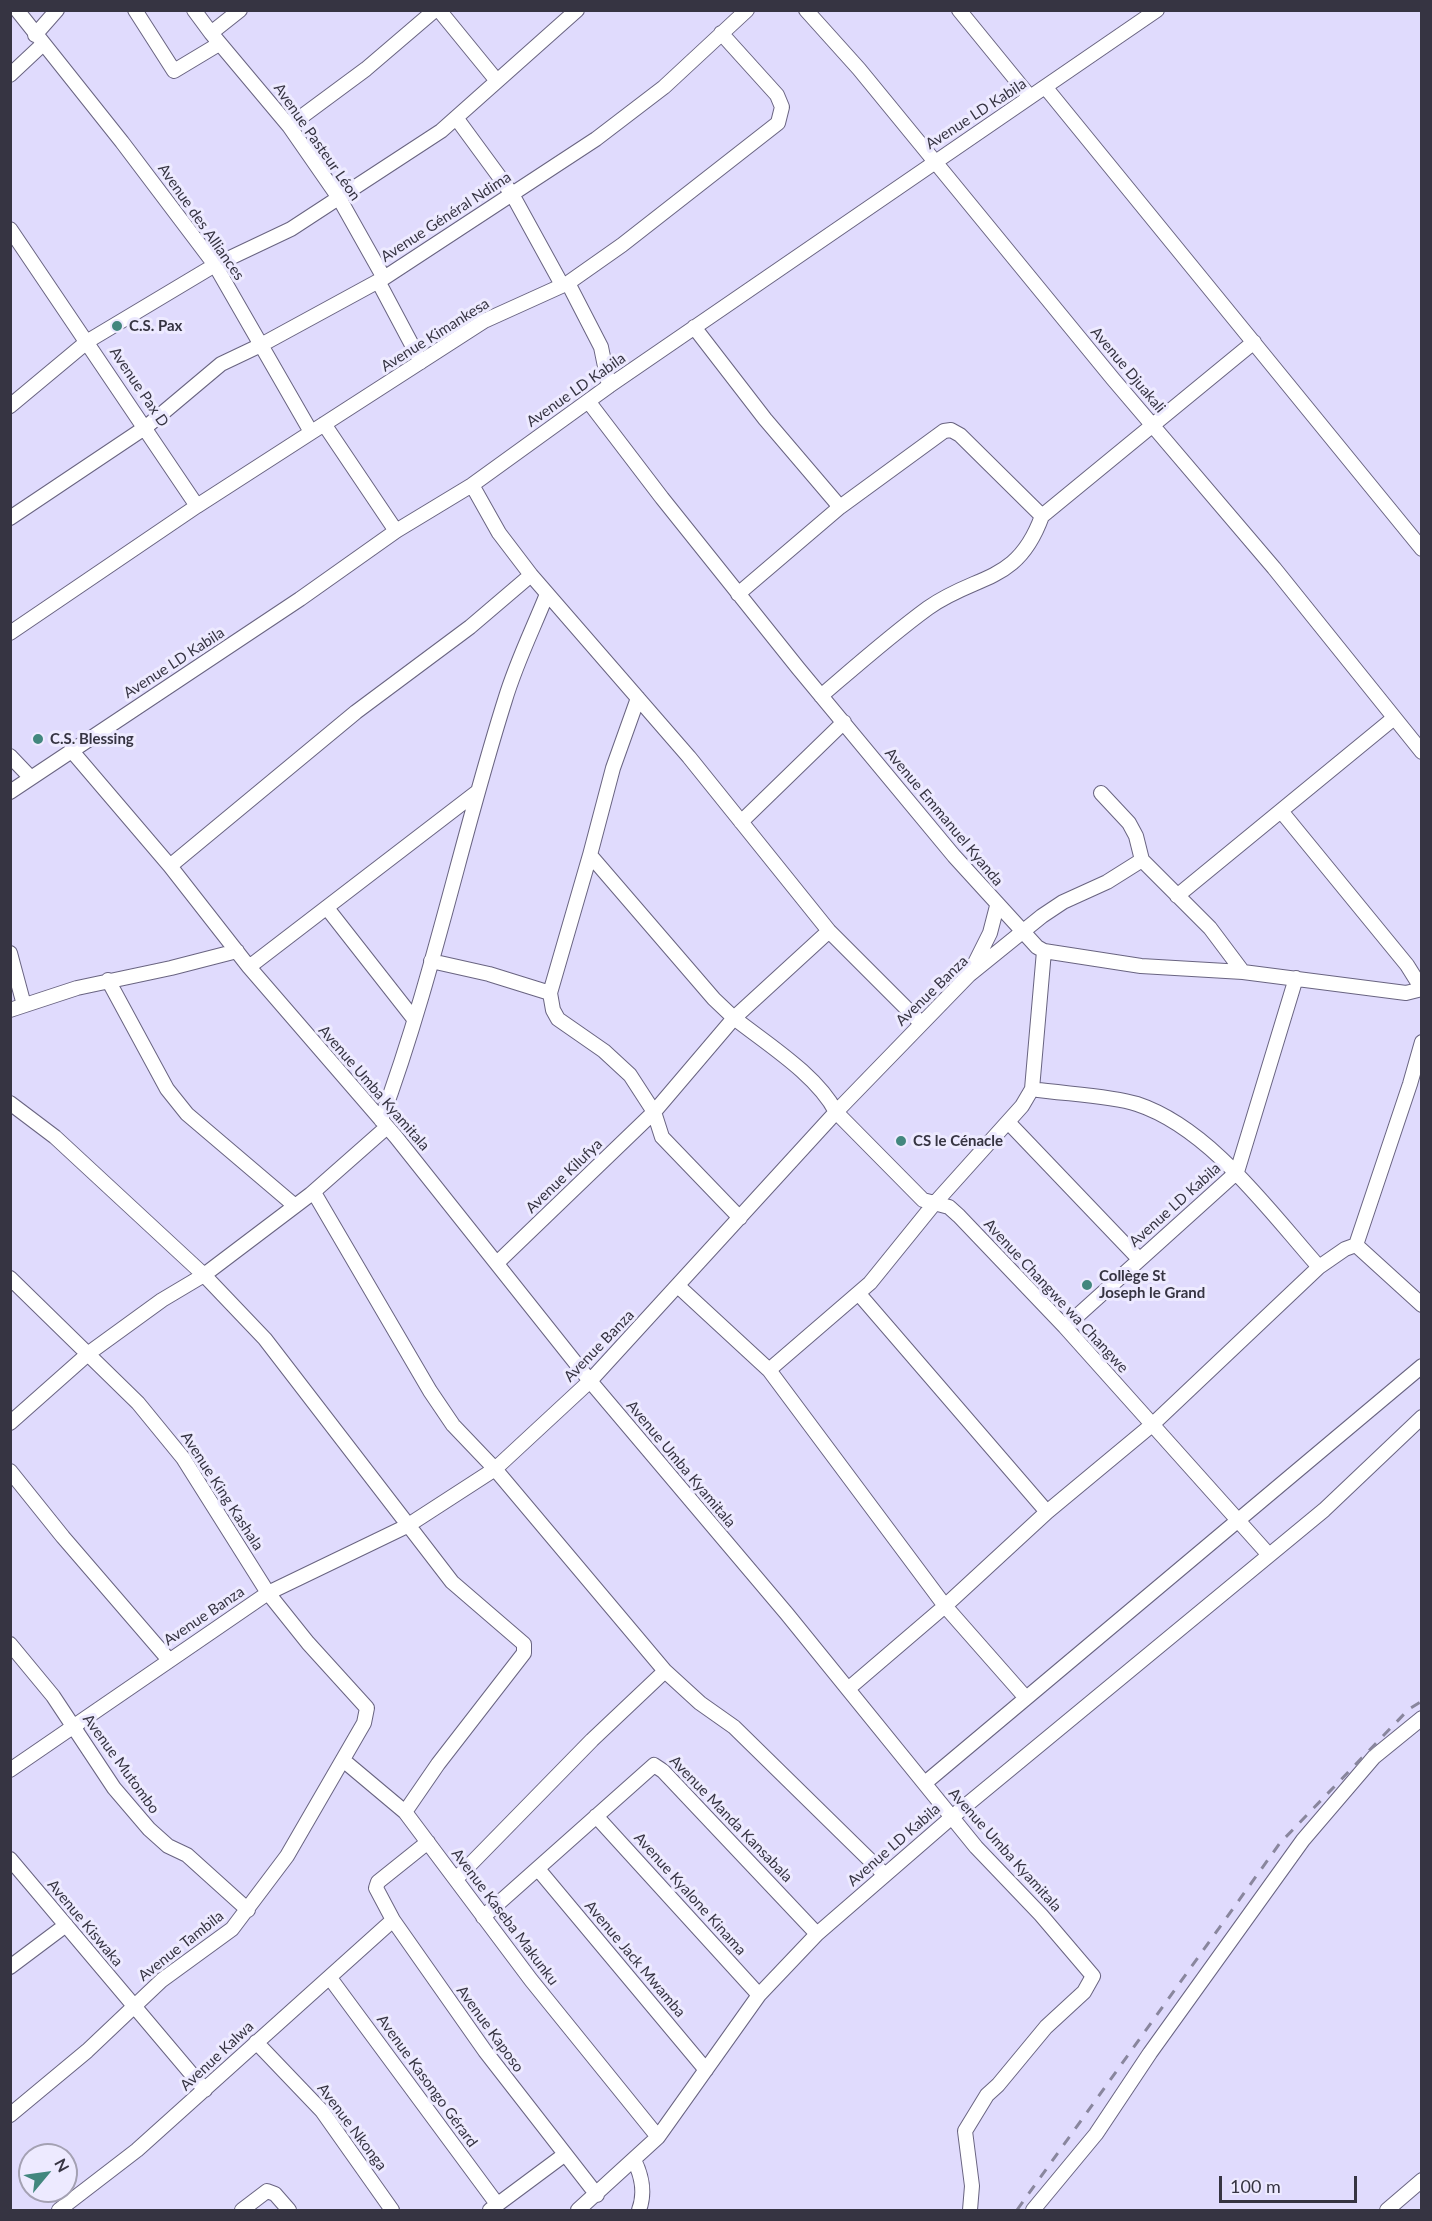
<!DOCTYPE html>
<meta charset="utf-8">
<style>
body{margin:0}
#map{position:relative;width:1432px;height:2221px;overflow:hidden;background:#e0dbfd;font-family:Lato,sans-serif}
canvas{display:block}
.frame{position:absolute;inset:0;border:12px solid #363442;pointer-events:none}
.north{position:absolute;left:18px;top:2143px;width:60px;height:60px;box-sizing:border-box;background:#edeaff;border:2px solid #a4a1b3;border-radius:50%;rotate:61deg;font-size:16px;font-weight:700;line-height:24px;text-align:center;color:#363442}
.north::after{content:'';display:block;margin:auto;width:21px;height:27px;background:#42877e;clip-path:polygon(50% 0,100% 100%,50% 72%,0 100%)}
.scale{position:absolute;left:1219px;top:2176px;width:138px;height:27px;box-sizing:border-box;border:3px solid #363442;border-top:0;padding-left:8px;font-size:18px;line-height:21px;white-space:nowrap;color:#363442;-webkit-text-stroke:4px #edeaff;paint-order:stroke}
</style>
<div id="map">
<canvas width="1432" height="2221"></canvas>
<div class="frame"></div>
<div class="north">N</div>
<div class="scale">100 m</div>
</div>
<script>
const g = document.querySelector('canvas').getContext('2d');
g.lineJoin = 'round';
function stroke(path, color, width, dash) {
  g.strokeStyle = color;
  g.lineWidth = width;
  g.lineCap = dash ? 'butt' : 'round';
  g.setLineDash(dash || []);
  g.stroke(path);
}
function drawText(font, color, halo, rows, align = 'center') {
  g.font = font + ' Lato,sans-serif';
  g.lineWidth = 6;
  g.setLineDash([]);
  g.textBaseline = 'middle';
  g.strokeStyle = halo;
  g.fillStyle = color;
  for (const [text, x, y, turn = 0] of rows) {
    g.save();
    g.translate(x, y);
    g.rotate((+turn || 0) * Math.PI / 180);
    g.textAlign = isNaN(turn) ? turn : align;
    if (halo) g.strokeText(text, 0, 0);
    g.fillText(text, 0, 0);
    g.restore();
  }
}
const minor = new Path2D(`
 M 17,10 L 122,142 L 215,265 L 311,432
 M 135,10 L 174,71 L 219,44
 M 194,10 L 211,33 L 240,10
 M 439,10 L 497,81
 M 806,10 L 859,69 L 1113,379 L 1274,568 L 1422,752
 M 959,10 L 1030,97
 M 211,33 L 289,126 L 339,198 L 384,278
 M 35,35 L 57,10
 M 10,75 L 42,45
 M 1046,88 L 1422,549
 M 457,119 L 512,194 L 562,285
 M 289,126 L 366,69 L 435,10
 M 10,229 L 197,506
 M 378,281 L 421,362
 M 568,283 L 601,347 L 609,386
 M 694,327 L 765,419 L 840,507
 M 588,401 L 662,498 L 798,668 L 954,856 L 1037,947 L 1044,951 L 1141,966 L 1243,972 L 1406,993 L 1422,989
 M 10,406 L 88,341 L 215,265 L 291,229 L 441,131 L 577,10
 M 324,424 L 396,531
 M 472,485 L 499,533 L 531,575 L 689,757 L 829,931 L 921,1023
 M 10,518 L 146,427 L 221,364 L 261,345 L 384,278 L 596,139 L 664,87 L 747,10
 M 738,594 L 840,507 L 944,431 L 951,430 L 960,435 L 1042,516 L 1254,342
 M 10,633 L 197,506 L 484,321 L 568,283 L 622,245 L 778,123 L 782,107 L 777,95 L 721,33
 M 821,696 C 856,666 891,635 928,608 C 977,573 1017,585 1042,516
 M 638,698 L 613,768 L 590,855 L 714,999 L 734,1018 L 654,1112 L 662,1137 L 740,1218
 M 71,750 L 170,866 L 249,967 L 396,1137 L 590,1381 L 787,1614 L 976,1847 L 1041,1915 L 1093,1976 L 1084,1992 L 1046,2027 L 998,2085 L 987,2095 L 965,2131 L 972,2186 L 970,2210
 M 10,756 L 31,778
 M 10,792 L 300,599 L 396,531 L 472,485 L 609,386 L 1157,10
 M 1101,793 L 1129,823 L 1136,836 L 1142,860 L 1210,928 L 1243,972
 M 1281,811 L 1407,965 L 1422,989
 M 741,822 L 844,722
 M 170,866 L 356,712 L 470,627 L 531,575
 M 1177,896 L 1394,718
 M 327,908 L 414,1019
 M 829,931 L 734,1018 C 767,1044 817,1075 836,1112 L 923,1200 L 949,1207 L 959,1216 L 1065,1327 L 1269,1555
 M 10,953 L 24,1005
 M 431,961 L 489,974 L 550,993 L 590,855
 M 249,967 L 477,792
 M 970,973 L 990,933 L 997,906
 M 108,980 L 167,1089 L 187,1114 L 294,1205
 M 10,1010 L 77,988 L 171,968 L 237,951
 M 1032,1089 C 1063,1094 1108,1095 1137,1104 C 1210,1128 1270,1212 1319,1267 L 1345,1249 L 1356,1245 L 1422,1305
 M 10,1103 L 55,1137 L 204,1275 L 265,1339 L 452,1582 L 524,1644 L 524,1653 L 438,1764 L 405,1812
 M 381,1120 C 432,983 461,839 505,700 C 516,663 533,629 547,594
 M 1008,1122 L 1139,1259
 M 311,1194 L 387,1127
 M 1356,1245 L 1410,1084 L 1422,1042
 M 497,1263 L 654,1112 L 630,1075 L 604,1051 L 558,1019 L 553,1010 L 550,993
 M 10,1278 L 138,1403 L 183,1458 L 268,1593 L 308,1643 L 367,1708 L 364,1723 L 287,1856 L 232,1929 L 162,1980 L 87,2051 L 10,2115
 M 678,1286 L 769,1370 L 945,1606 L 1026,1698
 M 859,1294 L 1047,1512
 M 1065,1327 L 1237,1172 L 1296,978
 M 769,1370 L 870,1283 L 934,1204 L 1022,1106 L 1032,1089 L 1044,951
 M 10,1423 L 89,1353 L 162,1300 L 204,1275 L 311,1194 L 316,1196 L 430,1391 L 453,1425 L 495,1469 L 665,1671 L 700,1703 L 734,1727 L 884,1874
 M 10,1471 L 63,1537 L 169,1660
 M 10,1644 L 53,1696 L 114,1788 L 149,1829 L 168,1846 L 187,1855 L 248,1910
 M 848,1689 L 945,1606 L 1047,1512 L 1153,1424 L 1319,1267
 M 343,1760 L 405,1812 L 531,1980 L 658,2137
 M 10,1770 L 268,1593 L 407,1526 L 495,1469 L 590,1381 L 836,1112 L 969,975 L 1042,916 L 1063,902 L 1107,882 L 1142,860
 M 925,1783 L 1422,1366
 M 596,1816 L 759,1995
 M 428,1842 L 378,1882 L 376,1888 L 393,1920 L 485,2051 L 597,2195
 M 10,1859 L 205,2090
 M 538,1869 L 706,2070
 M 456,1879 L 592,1740 L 665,1671
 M 483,1917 L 654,1765 L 663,1771 L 817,1934
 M 10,1967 L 66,1925
 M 330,1978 L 497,2204
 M 256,2042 L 322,2111 L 392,2210
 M 634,2160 C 642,2176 645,2194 639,2210
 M 59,2210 L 137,2150 L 393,1920
 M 242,2210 L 267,2191 L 275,2194 L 289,2210
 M 490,2210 L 564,2155
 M 578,2210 L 658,2137 L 759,1995 L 817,1934 L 952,1817 L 1324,1510 L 1422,1417
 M 1033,2210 L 1096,2134 L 1150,2053 L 1303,1840 L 1374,1757 L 1422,1718
 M 1387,2210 L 1422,2180`);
stroke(minor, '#696481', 16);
stroke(minor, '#fff', 14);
stroke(new Path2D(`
 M 1017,2210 L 1280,1843 L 1409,1709 L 1422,1701`), '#89869d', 3, [10, 10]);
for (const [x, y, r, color] of [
 [117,326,6,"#42877e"],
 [38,739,6,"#42877e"],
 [901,1141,6,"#42877e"],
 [1087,1285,6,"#42877e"]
]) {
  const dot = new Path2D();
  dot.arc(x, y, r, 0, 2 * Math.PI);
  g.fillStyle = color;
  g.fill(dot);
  stroke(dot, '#edeaff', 2);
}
drawText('15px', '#363442', '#edeaff', [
 ["Avenue LD Kabila",976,114,-33],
 ["Avenue Pasteur Léon",317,142,55],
 ["Avenue Général Ndima",446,217,-33],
 ["Avenue des Alliances",201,222,55],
 ["Avenue Kimankesa",435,335,-32],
 ["Avenue Djuakali",1128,370,50],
 ["Avenue Pax D",139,387,56],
 ["Avenue LD Kabila",576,390,-35],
 ["Avenue LD Kabila",174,663,-33],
 ["Avenue Emmanuel Kyanda",944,817,50],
 ["Avenue Banza",932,991,-44],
 ["Avenue Umba Kyamitala",374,1088,49],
 ["Avenue Kilufya",564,1176,-44],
 ["Avenue LD Kabila",1175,1205,-42],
 ["Avenue Changwe wa Changwe",1056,1296,47],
 ["Avenue Banza",599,1346,-46],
 ["Avenue Umba Kyamitala",681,1464,50],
 ["Avenue King Kashala",222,1491,57],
 ["Avenue Banza",204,1616,-34],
 ["Avenue Mutombo",121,1764,54],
 ["Avenue Manda Kansabala",731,1819,46],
 ["Avenue LD Kabila",894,1845,-41],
 ["Avenue Umba Kyamitala",1005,1850,48],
 ["Avenue Kyalone Kinama",690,1894,48],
 ["Avenue Kaseba Makunku",505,1917,53],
 ["Avenue Kiswaka",85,1923,50],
 ["Avenue Tambila",181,1946,-38],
 ["Avenue Jack Mwamba",635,1959,50],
 ["Avenue Kaposo",490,2029,54],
 ["Avenue Kalwa",217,2056,-43],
 ["Avenue Kasongo Gérard",427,2081,54],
 ["Avenue Nkonga",352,2127,53]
]);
drawText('bold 15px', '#363442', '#edeaff', [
 ["C.S. Pax",129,326],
 ["C.S. Blessing",50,739],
 ["CS le Cénacle",913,1141],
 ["Collège St",1099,1276],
 ["Joseph le Grand",1099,1293]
], 'left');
</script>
